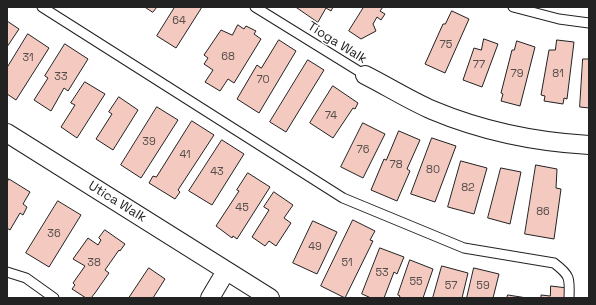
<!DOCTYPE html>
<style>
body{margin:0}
#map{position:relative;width:596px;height:305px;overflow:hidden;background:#fff;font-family:"Space Grotesk",sans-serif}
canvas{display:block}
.frame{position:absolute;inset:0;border:8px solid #222;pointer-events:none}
</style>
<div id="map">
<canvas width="596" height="305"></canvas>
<div class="frame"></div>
</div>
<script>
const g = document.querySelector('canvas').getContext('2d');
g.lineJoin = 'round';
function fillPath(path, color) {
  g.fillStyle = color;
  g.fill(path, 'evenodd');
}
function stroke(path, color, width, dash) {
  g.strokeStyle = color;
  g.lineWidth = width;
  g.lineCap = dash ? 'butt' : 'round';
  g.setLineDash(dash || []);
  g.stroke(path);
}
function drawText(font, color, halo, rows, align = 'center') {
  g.font = font + ' "Space Grotesk",sans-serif';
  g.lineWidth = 3;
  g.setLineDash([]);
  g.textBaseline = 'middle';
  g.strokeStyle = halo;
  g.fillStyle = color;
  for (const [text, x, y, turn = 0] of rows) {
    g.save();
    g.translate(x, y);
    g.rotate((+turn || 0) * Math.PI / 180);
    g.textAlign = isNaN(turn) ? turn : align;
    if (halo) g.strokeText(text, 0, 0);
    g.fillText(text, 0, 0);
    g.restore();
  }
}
const building = new Path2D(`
 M 145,7 L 157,7 L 153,12 Z
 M 175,7 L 202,7 L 176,48 L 157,36 Z
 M 296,7 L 333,7 L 331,11 L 326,8 L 318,22 Z
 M 364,7 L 383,7 L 380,11 L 385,14 L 381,20 L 377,17 L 373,24 L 376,31 L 361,39 L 349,31 Z
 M 452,11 L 469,19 L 445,73 L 425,64 L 443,24 L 445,24 Z
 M 7,21 L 19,29 L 7,47 Z
 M 238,25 L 244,29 L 246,26 L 256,31 L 254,34 L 261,39 L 234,83 L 228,79 L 220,91 L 205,82 L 213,70 L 204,64 L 208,58 L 204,55 L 221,30 L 232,35 Z
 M 28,34 L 49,48 L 16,100 L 7,94 L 7,68 Z
 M 484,39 L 498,44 L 482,87 L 463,80 L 474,48 L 481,50 Z
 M 279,40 L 296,51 L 259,113 L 237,99 L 257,65 L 261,68 Z
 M 557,40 L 574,42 L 567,99 L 564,98 L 563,104 L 544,101 L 545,96 L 541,95 L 549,50 L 555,50 Z
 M 517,41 L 535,47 L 520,106 L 501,101 L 503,94 L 501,93 L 512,50 L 514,50 Z
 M 65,44 L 88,59 L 68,91 L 64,88 L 51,111 L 34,100 L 48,78 L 45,76 Z
 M 583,59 L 589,59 L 589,108 L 580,107 Z
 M 308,60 L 324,70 L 286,132 L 270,122 Z
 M 85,82 L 105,94 L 77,138 L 61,127 L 75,105 L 71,103 Z
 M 333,86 L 358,103 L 355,109 L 353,108 L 333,138 L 310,123 Z
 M 119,97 L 138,110 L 113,150 L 96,139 L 112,114 L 109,112 Z
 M 157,107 L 178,120 L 141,178 L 121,165 Z
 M 192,121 L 214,135 L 178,190 L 180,192 L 175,199 L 149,183 L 153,176 L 156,177 Z
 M 363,123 L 385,134 L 363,178 L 341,167 Z
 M 399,131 L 420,140 L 407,169 L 410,171 L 397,201 L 371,190 L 384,159 L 386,160 Z
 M 432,138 L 456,146 L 435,202 L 411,194 Z
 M 222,140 L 244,154 L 212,205 L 189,191 Z
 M 461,161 L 487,168 L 474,214 L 448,207 Z
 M 536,165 L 557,169 L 556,188 L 561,189 L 554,239 L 525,234 Z
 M 501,168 L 521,172 L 510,224 L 488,218 Z
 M 248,173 L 270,187 L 237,239 L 233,236 L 232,238 L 216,226 L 239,191 L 237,190 Z
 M 9,179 L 30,192 L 23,204 L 27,207 L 23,215 L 20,213 L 10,230 L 7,228 L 7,183 Z
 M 274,192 L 293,205 L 284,218 L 291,223 L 276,246 L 269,241 L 265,246 L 252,237 L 269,210 L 264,207 Z
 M 58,201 L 81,215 L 49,267 L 26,253 Z
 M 353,220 L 375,231 L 370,240 L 373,241 L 345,298 L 321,286 Z
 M 313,221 L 337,232 L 317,274 L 293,263 Z
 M 105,230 L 125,244 L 120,251 L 119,250 L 105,270 L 109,273 L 95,293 L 91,298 L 86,298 L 72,289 L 75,285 L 73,283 L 85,266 L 73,259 L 88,238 L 98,245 L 101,240 L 99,238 Z
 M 380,248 L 404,257 L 397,274 L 394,272 L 384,298 L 371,298 L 362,294 Z
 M 410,260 L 433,269 L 423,298 L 399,298 L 400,296 L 398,295 Z
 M 442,266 L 468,273 L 462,298 L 433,298 Z
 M 149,268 L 165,279 L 153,298 L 129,298 Z
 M 474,268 L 499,274 L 493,298 L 467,298 Z
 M 551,286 L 567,288 L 566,298 L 541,298 L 541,295 L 550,296 Z
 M 508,295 L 527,298 L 507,298 Z`);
fillPath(building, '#f3c9c0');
stroke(building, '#222', 1);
const service = new Path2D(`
 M 42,7 L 343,198 L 464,248 L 554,263 C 570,275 570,278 569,298
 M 255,7 L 365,75
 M 513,7 L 559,19 L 589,23
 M 7,272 L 26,278 L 54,298`);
const minor = new Path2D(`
 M 365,75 C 387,86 409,100 432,110 C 482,131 536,142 589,145
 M 7,133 L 270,298
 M 210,298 L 226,271`);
stroke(service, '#222', 11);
stroke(minor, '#222', 20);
stroke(service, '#fff', 9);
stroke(minor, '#fff', 18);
drawText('11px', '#564c4a', null, [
 ["64",179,21],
 ["75",446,45],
 ["68",228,57],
 ["31",28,58],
 ["77",479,65],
 ["79",517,74],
 ["81",558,74],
 ["33",61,77],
 ["70",263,80],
 ["74",331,116],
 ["39",149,142],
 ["76",363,150],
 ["41",185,155],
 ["78",396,165],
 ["80",433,170],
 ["43",217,172],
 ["82",468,188],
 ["45",242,208],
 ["86",543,212],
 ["36",54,234],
 ["49",315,247],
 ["38",94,263],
 ["51",347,263],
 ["53",382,273],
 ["55",416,282],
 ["57",451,286],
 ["59",483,286]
]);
drawText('13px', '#222', '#fff', [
 ["Tioga Walk",337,43,32],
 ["Utica Walk",117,202,32]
]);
</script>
